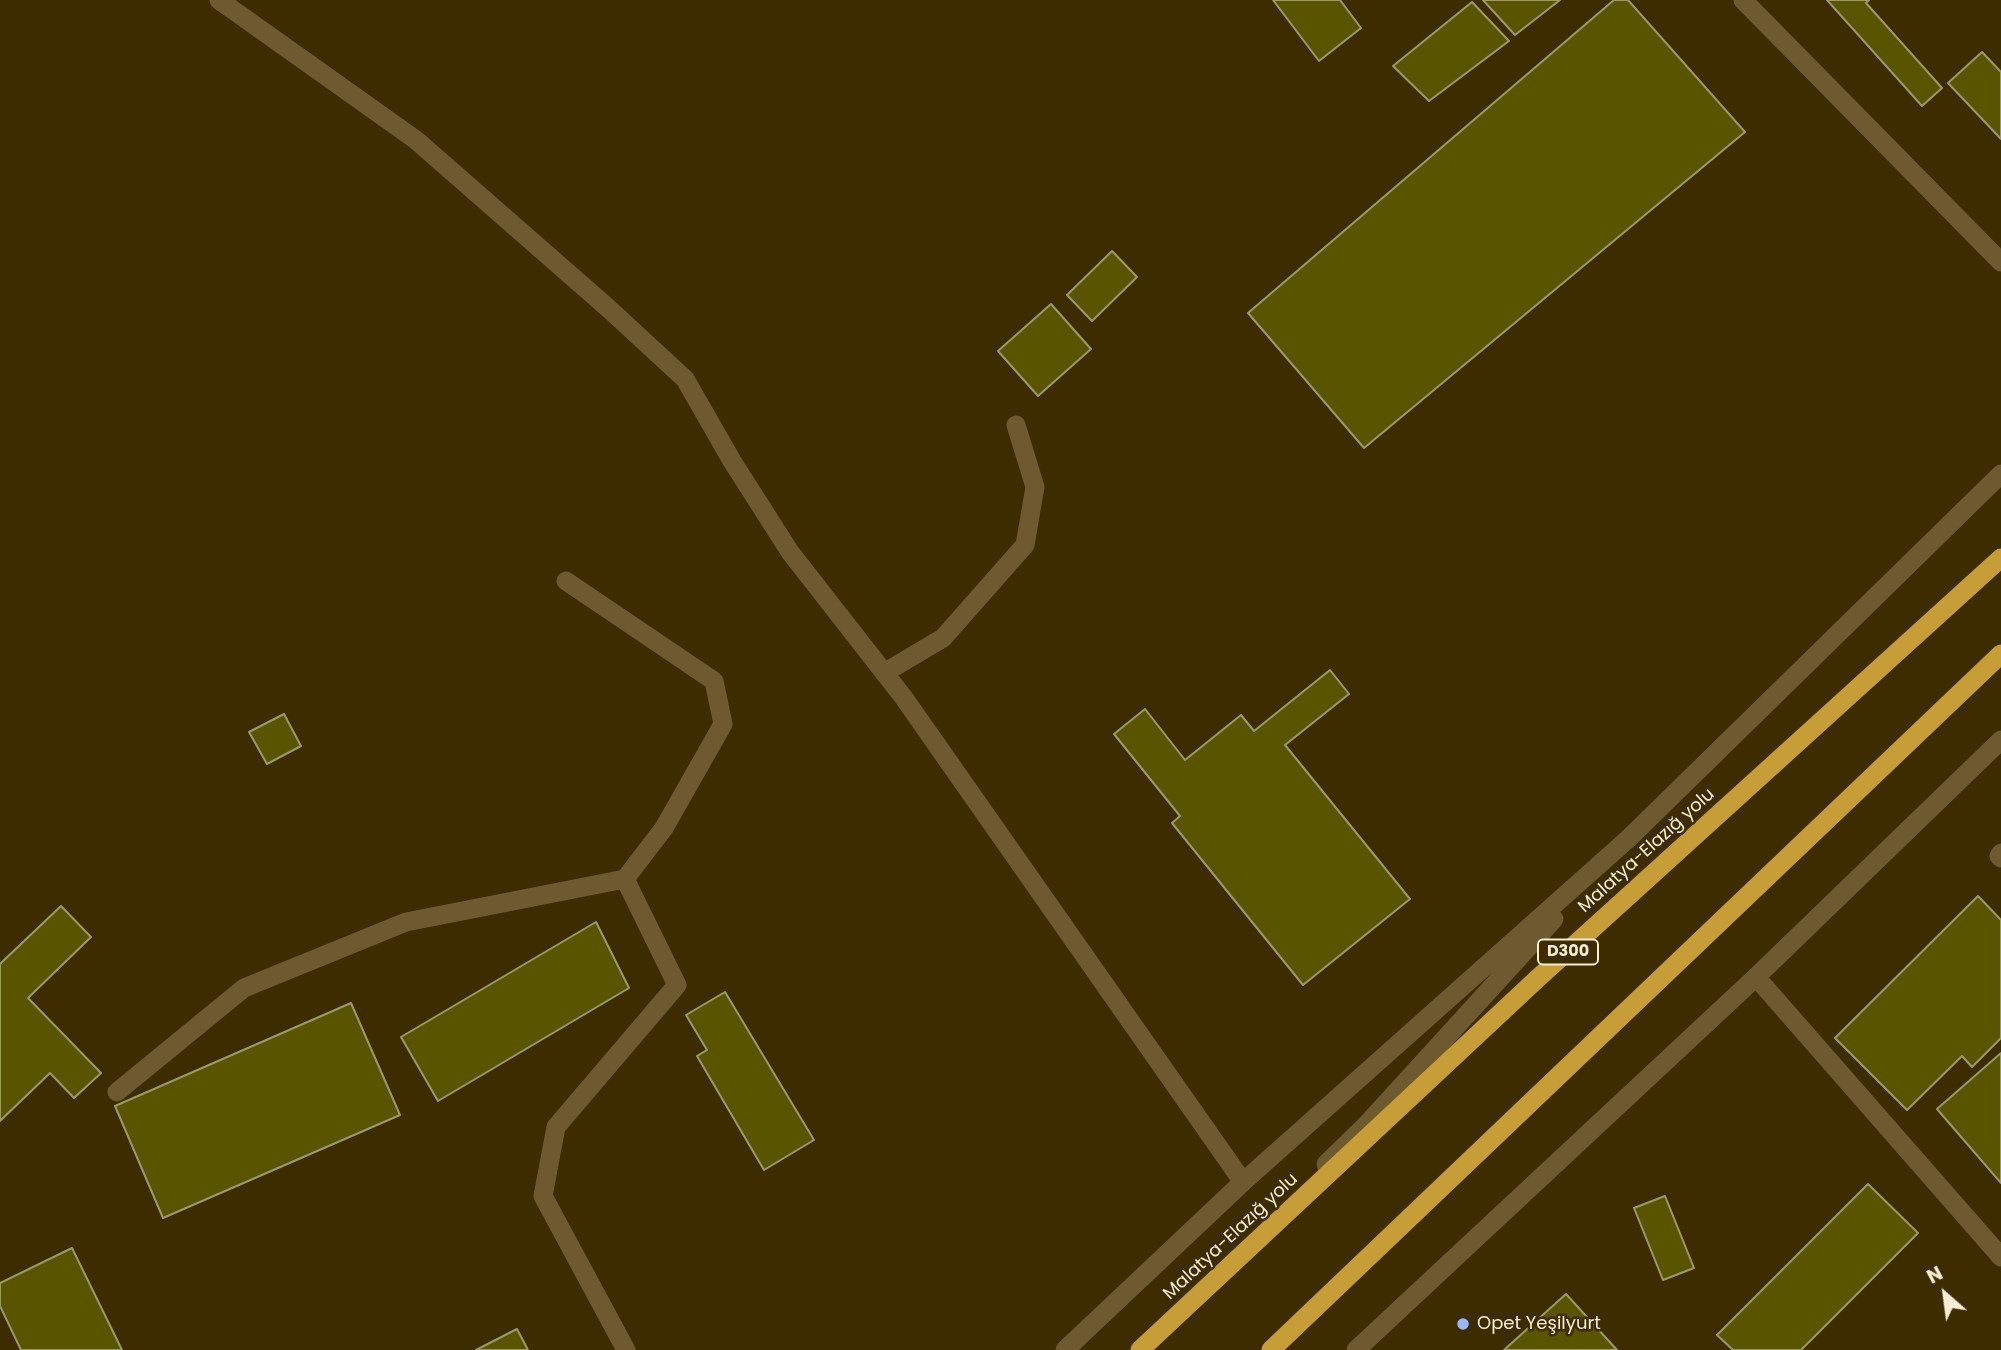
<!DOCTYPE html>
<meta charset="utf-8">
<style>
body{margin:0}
#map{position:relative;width:2001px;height:1350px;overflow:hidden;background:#3d2c00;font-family:Poppins,sans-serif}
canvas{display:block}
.north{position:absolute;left:1910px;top:1259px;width:70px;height:70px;-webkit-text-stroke:5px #3d2c00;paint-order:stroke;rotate:332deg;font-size:19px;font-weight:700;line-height:28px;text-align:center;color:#f8eed7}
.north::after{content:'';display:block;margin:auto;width:24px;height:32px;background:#f8eed7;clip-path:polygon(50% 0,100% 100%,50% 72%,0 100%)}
</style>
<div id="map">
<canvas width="2001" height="1350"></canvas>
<div class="north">N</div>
</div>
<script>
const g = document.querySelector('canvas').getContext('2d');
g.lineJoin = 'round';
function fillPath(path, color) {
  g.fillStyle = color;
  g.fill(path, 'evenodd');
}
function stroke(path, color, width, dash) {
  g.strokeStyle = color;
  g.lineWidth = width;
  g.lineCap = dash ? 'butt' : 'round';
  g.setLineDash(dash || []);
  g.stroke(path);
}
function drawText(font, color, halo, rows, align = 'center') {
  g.font = font + ' Poppins,sans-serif';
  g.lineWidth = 5;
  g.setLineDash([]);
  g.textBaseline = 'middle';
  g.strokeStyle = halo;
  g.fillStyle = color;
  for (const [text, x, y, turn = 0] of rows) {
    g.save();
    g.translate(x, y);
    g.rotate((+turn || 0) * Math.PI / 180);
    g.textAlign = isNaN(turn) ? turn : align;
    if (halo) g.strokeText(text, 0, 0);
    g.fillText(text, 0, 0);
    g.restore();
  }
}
const building = new Path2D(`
 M 1273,0 L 1340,0 L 1361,28 L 1319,61 Z
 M 1483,0 L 1560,0 L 1515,35 Z
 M 1614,0 L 1628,0 L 1745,132 L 1364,448 L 1248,313 Z
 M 1827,0 L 1869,0 L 1866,3 L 1942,88 L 1922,106 Z
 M 1472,2 L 1509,41 L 1429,101 L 1393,66 Z
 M 1982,52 L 2001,72 L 2001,139 L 1948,83 Z
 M 1112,251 L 1137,277 L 1092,321 L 1067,295 Z
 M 1051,304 L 1091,349 L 1038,396 L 998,351 Z
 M 1330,670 L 1349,694 L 1285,745 L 1410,899 L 1303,985 L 1172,823 L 1180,816 L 1114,734 L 1145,709 L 1185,760 L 1241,715 L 1254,731 Z
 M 284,714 L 301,746 L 267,764 L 249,732 Z
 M 1978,896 L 2001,920 L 2001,1038 L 1972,1067 L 1962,1056 L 1907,1110 L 1835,1038 Z
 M 61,906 L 91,937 L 28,998 L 101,1073 L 74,1098 L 50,1073 L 0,1121 L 0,964 Z
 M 596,922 L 629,988 L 438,1101 L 401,1037 Z
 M 725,992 L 814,1140 L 764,1170 L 697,1056 L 707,1050 L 686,1015 Z
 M 351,1003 L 400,1115 L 163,1218 L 115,1106 Z
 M 2001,1053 L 2001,1183 L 1937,1109 Z
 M 1868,1184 L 1918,1233 L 1801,1350 L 1733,1350 L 1717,1335 Z
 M 1665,1196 L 1694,1268 L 1663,1280 L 1634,1208 Z
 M 72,1248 L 122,1350 L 21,1350 L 0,1306 L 0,1283 Z
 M 1566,1294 L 1617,1350 L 1504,1350 Z
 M 517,1329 L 528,1350 L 476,1350 Z`);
fillPath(building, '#595400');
stroke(building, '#9b996a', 2);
stroke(new Path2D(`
 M 219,0 L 416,140 L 608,308 L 685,379 L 732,461 L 790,552 L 904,698 L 1243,1182
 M 1743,0 L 2001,262
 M 566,581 L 714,681 L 723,724 L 664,828 L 625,879 L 677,985 L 556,1127 L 543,1196 L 626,1350
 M 884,673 L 943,638 L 1025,545 L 1035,487 L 1016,425
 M 2001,853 L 1999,856 L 2001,858
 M 1756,977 L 2001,1257
 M 117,1092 L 244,988 L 406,922 L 625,879`), '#6d5a30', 19);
stroke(new Path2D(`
 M 1326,1164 L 1368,1123 L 1554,919
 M 1065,1350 L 1243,1182 L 1628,839 L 2001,474
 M 1356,1350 L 1756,977 L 2001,740`), '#6d5a30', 19);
stroke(new Path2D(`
 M 1140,1350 L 1537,979 L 2001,558
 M 1271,1350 L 2001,654`), '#c69d36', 19);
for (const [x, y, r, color] of [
 [1463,1324,7,"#97b6fd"]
]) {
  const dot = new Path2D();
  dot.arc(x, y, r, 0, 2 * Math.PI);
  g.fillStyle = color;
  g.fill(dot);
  stroke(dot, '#3d2c00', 2.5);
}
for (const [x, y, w] of [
 [1568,952,60]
]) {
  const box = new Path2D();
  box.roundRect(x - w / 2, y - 12.5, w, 25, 5);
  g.fillStyle = '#3d2c00';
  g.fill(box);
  stroke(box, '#f8eed7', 2);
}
drawText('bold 16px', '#f8eed7', null, [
 ["D300",1568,952]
]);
drawText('18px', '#f8eed7', '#3d2c00', [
 ["Malatya-Elazığ yolu",1647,851,-42],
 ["Malatya-Elazığ yolu",1231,1237,-43]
]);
drawText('18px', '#f8eed7', '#3d2c00', [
 ["Opet Yeşilyurt",1477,1324]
], 'left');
</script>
